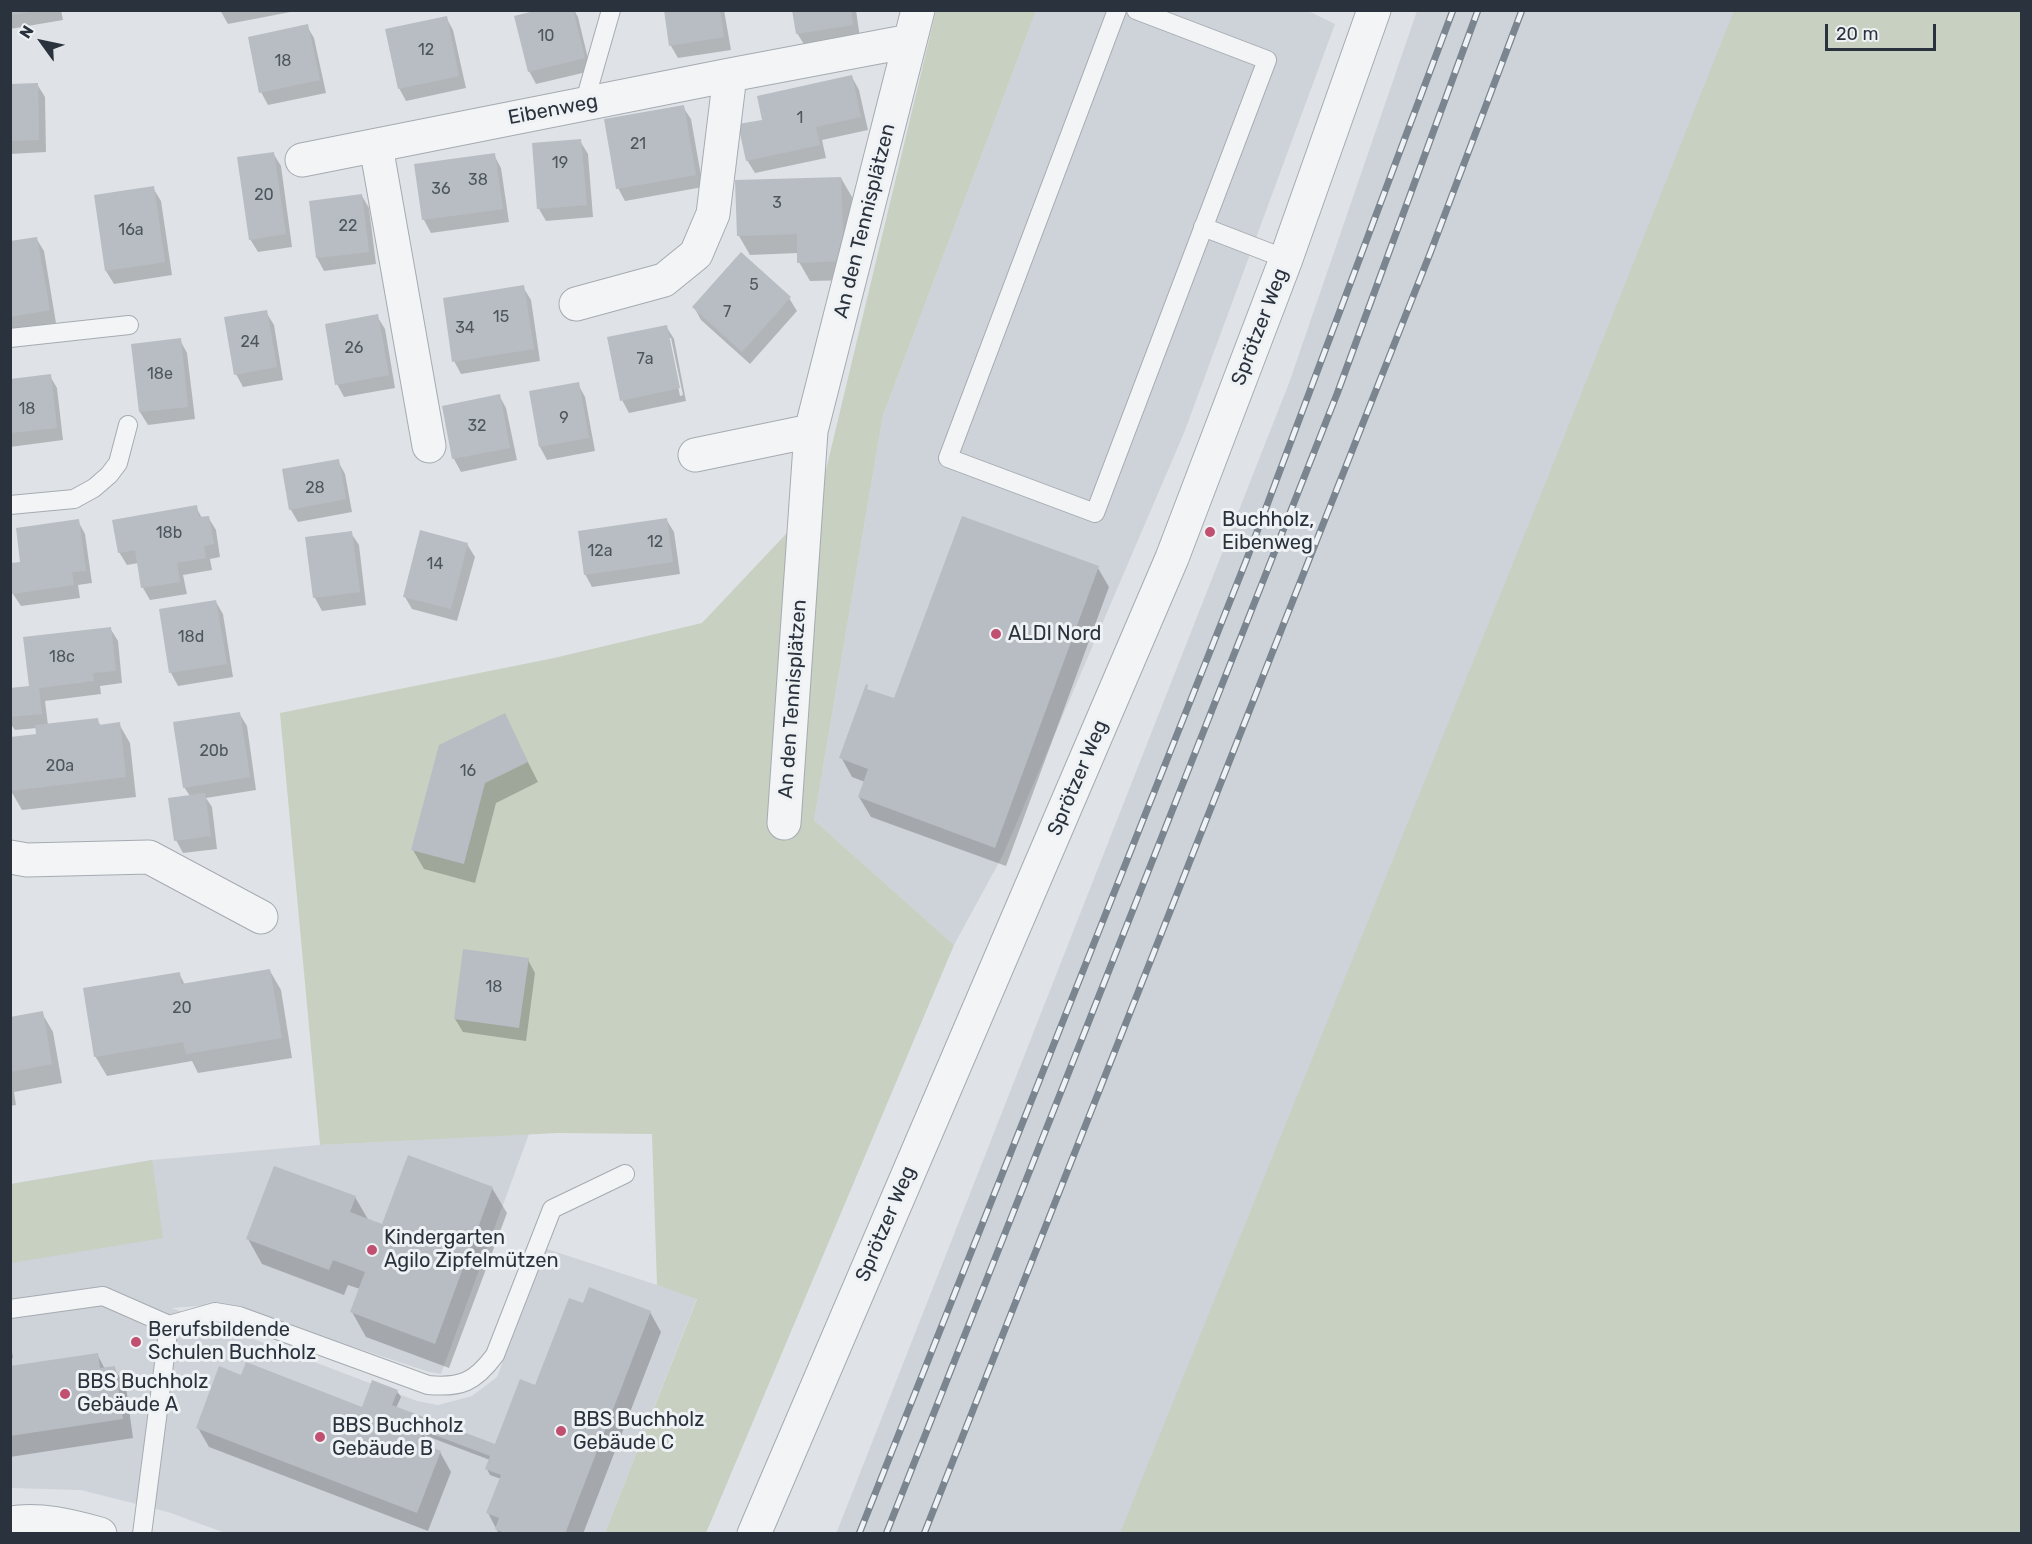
<!DOCTYPE html>
<meta charset="utf-8">
<style>
body{margin:0}
#map{position:relative;width:2032px;height:1544px;overflow:hidden;background:#dfe3e7;font-family:Rubik,sans-serif}
canvas{display:block}
.frame{position:absolute;inset:0;border:12px solid #2a333d;pointer-events:none}
.north{position:absolute;left:12px;top:12px;width:60px;height:60px;-webkit-text-stroke:4px #eff2f5;paint-order:stroke;rotate:303deg;font-size:16px;font-weight:700;line-height:24px;text-align:center;color:#2a333d}
.north::after{content:'';display:block;margin:auto;width:21px;height:27px;background:#2a333d;clip-path:polygon(50% 0,100% 100%,50% 72%,0 100%)}
.scale{position:absolute;left:1825px;top:24px;width:111px;height:27px;box-sizing:border-box;border:3px solid #2a333d;border-top:0;padding-left:8px;font-size:18px;line-height:21px;white-space:nowrap;color:#2a333d;-webkit-text-stroke:4px #eff2f5;paint-order:stroke}
</style>
<div id="map">
<canvas width="2032" height="1544"></canvas>
<div class="frame"></div>
<div class="north">N</div>
<div class="scale">20 m</div>
</div>
<script>
const g = document.querySelector('canvas').getContext('2d');
g.lineJoin = 'round';
function fillPath(path, color) {
  g.fillStyle = color;
  g.fill(path, 'evenodd');
}
function stroke(path, color, width, dash) {
  g.strokeStyle = color;
  g.lineWidth = width;
  g.lineCap = dash ? 'butt' : 'round';
  g.setLineDash(dash || []);
  g.stroke(path);
}
function drawText(font, color, halo, rows, align = 'center') {
  g.font = font + ' Rubik,sans-serif';
  g.lineWidth = 6;
  g.setLineDash([]);
  g.textBaseline = 'middle';
  g.strokeStyle = halo;
  g.fillStyle = color;
  for (const [text, x, y, turn = 0] of rows) {
    g.save();
    g.translate(x, y);
    g.rotate((+turn || 0) * Math.PI / 180);
    g.textAlign = isNaN(turn) ? turn : align;
    if (halo) g.strokeText(text, 0, 0);
    g.fillText(text, 0, 0);
    g.restore();
  }
}
fillPath(new Path2D(`
 M 1306,10 L 1335,24 L 1184,433 L 1003,855 L 954,945 L 814,820 L 883,415 L 1036,11 Z
 M 1417,11 L 1893,11 L 1276,1533 L 836,1534 L 1289,383 Z
 M 529,1134 L 441,1374 L 429,1372 L 225,1304 L 172,1308 L 417,1401 L 438,1405 L 472,1396 L 497,1377 L 547,1249 L 697,1298 L 605,1533 L 225,1533 L 168,1512 L 81,1490 L 11,1488 L 11,1184 L 152,1160 L 320,1145 Z`), '#ced3d9');
fillPath(new Path2D(`
 M 936,11 L 1036,11 L 883,415 L 814,820 L 954,945 L 706,1533 L 605,1533 L 697,1299 L 657,1285 L 652,1134 L 558,1133 L 320,1145 L 280,713 L 554,658 L 702,623 L 819,499 Z
 M 1734,11 L 2021,11 L 2021,1533 L 1120,1533 L 1552,467 Z
 M 152,1160 L 163,1238 L 11,1263 L 11,1184 Z`), '#c7d0c1');
fillPath(new Path2D(`
 M 10,10 L 61,10 L 63,20 L 10,29 Z
 M 220,10 L 301,10 L 228,24 Z
 M 544,10 L 574,10 L 578,17 L 591,71 L 536,84 L 529,71 Z
 M 665,10 L 724,10 L 731,50 L 678,58 L 671,46 Z
 M 794,10 L 856,10 L 860,38 L 805,46 L 797,33 Z
 M 446,17 L 453,30 L 466,88 L 406,101 L 399,88 Z
 M 307,26 L 314,38 L 326,93 L 268,105 L 261,92 Z
 M 852,77 L 859,90 L 868,130 L 822,140 L 826,158 L 755,173 L 747,160 L 764,121 Z
 M 37,84 L 45,97 L 46,152 L 10,154 L 10,85 Z
 M 683,107 L 691,119 L 703,187 L 625,201 L 618,188 Z
 M 580,141 L 588,154 L 593,217 L 546,221 L 539,209 Z
 M 273,153 L 281,166 L 292,247 L 258,252 L 250,239 Z
 M 494,155 L 501,168 L 509,222 L 431,233 L 424,220 L 416,166 Z
 M 841,178 L 852,197 L 854,280 L 810,281 L 799,262 L 799,253 L 750,255 L 739,236 Z
 M 153,188 L 161,201 L 172,275 L 114,284 L 106,271 L 95,196 Z
 M 362,196 L 369,208 L 376,264 L 324,271 L 317,258 Z
 M 36,238 L 44,251 L 56,323 L 10,331 L 10,243 Z
 M 523,287 L 531,300 L 540,361 L 461,374 L 454,361 Z
 M 789,298 L 797,311 L 750,364 L 701,320 L 694,307 Z
 M 266,312 L 274,325 L 283,380 L 243,387 L 236,374 Z
 M 377,316 L 385,329 L 395,388 L 344,397 L 337,384 Z
 M 666,326 L 674,339 L 686,401 L 629,413 L 622,400 ZM 668,338 L 671,338 L 683,395 L 680,396 Z
 M 180,340 L 187,353 L 195,419 L 148,425 L 140,412 Z
 M 50,376 L 57,388 L 63,440 L 10,447 L 10,380 Z
 M 578,384 L 585,397 L 595,451 L 547,460 L 540,447 Z
 M 499,395 L 506,408 L 517,460 L 461,472 L 454,459 L 443,407 Z
 M 338,461 L 345,474 L 352,512 L 298,522 L 291,510 L 284,471 Z
 M 196,507 L 202,518 L 208,517 L 216,530 L 220,557 L 210,559 L 212,570 L 183,575 L 187,594 L 150,600 L 143,588 L 139,563 L 127,565 L 119,552 Z
 M 666,519 L 674,532 L 680,574 L 592,587 L 585,574 Z
 M 78,521 L 85,534 L 92,583 L 78,585 L 80,598 L 21,606 L 13,594 L 22,563 Z
 M 351,533 L 359,545 L 366,605 L 322,611 L 315,598 L 307,538 Z
 M 467,544 L 475,557 L 457,621 L 412,609 L 405,597 Z
 M 1098,568 L 1109,587 L 1006,866 L 871,817 L 859,797 L 865,782 L 852,777 L 841,757 L 895,700 Z
 M 216,602 L 223,614 L 233,677 L 178,686 L 171,673 L 161,610 Z
 M 110,628 L 118,641 L 122,683 L 100,686 L 101,694 L 45,701 L 48,725 L 97,720 L 101,726 L 119,724 L 130,743 L 136,797 L 22,810 L 11,791 L 38,736 L 37,728 L 15,730 L 10,723 L 10,690 L 31,687 Z
 M 239,713 L 247,726 L 256,790 L 206,798 L 212,807 L 217,849 L 183,853 L 176,840 L 190,796 L 184,787 Z
 M 504,715 L 538,782 L 496,803 L 475,883 L 424,869 L 413,850 Z
 M 528,960 L 535,973 L 526,1041 L 463,1032 L 455,1019 Z
 M 270,971 L 281,990 L 292,1058 L 198,1073 L 192,1061 L 107,1076 L 95,1056 L 179,973 L 185,985 Z
 M 42,1013 L 53,1032 L 62,1083 L 14,1092 L 16,1105 L 10,1106 L 10,1019 Z
 M 492,1188 L 507,1213 L 449,1368 L 366,1337 L 352,1312 L 360,1289 L 348,1285 L 344,1295 L 262,1264 L 248,1239 L 355,1197 L 369,1221 L 383,1226 Z
 M 584,1305 L 650,1312 L 661,1332 L 583,1534 L 499,1534 L 488,1513 L 501,1479 L 490,1475 L 487,1469 L 490,1460 L 424,1435 L 433,1450 L 440,1452 L 451,1472 L 428,1531 L 209,1447 L 198,1428 L 242,1377 L 363,1409 L 397,1391 L 401,1397 L 396,1408 L 495,1446 L 536,1389 Z
 M 10,1340 L 13,1358 L 10,1359 Z
 M 97,1354 L 105,1369 L 114,1368 L 126,1387 L 133,1438 L 10,1457 L 10,1367 Z`), '#0003');
fillPath(new Path2D(`
 M 10,10 L 30,10 L 31,12 L 10,15 Z
 M 538,10 L 573,10 L 585,58 L 528,72 L 514,16 Z
 M 664,10 L 720,10 L 724,37 L 669,46 Z
 M 792,10 L 851,10 L 853,25 L 796,34 Z
 M 447,16 L 459,76 L 398,89 L 385,29 Z
 M 308,24 L 320,80 L 259,93 L 248,37 Z
 M 852,75 L 861,117 L 816,127 L 820,145 L 746,161 L 738,124 L 762,120 L 757,96 Z
 M 38,83 L 39,140 L 10,141 L 10,84 Z
 M 684,105 L 696,175 L 616,189 L 604,119 Z
 M 581,139 L 587,205 L 537,209 L 532,143 Z
 M 274,152 L 286,234 L 249,240 L 237,157 Z
 M 495,153 L 503,209 L 422,220 L 414,164 Z
 M 841,177 L 844,261 L 797,263 L 797,234 L 737,236 L 735,180 Z
 M 154,186 L 165,262 L 105,271 L 94,195 Z
 M 362,194 L 369,252 L 316,258 L 309,201 Z
 M 37,237 L 50,310 L 10,317 L 10,241 Z
 M 741,252 L 791,297 L 742,352 L 692,307 Z
 M 524,285 L 534,349 L 452,362 L 443,298 Z
 M 267,310 L 277,367 L 234,375 L 224,317 Z
 M 378,314 L 389,375 L 335,385 L 325,324 Z
 M 667,325 L 680,388 L 620,401 L 607,337 Z
 M 181,338 L 188,407 L 139,412 L 131,344 Z
 M 51,374 L 57,428 L 10,433 L 10,379 Z
 M 579,382 L 589,438 L 539,447 L 529,391 Z
 M 500,394 L 510,448 L 452,459 L 442,406 Z
 M 339,459 L 346,499 L 289,510 L 282,469 Z
 M 197,505 L 199,517 L 209,516 L 214,544 L 204,546 L 206,558 L 177,563 L 180,582 L 141,588 L 135,550 L 118,553 L 112,520 Z
 M 962,516 L 1099,566 L 995,848 L 858,797 L 868,769 L 839,758 L 866,684 L 868,685 L 867,689 L 894,698 Z
 M 667,518 L 673,562 L 584,575 L 578,531 Z
 M 79,519 L 86,571 L 72,572 L 74,585 L 12,594 L 10,563 L 20,562 L 16,528 Z
 M 420,530 L 468,543 L 451,609 L 403,597 Z
 M 352,531 L 360,592 L 313,598 L 305,537 Z
 M 216,600 L 227,664 L 169,673 L 159,609 Z
 M 111,627 L 116,671 L 93,673 L 94,681 L 39,688 L 42,714 L 10,717 L 10,688 L 29,686 L 23,637 Z
 M 240,712 L 250,777 L 183,788 L 173,722 Z
 M 505,713 L 528,762 L 485,783 L 464,864 L 411,850 L 439,745 Z
 M 98,718 L 99,725 L 120,722 L 126,777 L 10,791 L 10,737 L 36,734 L 35,725 Z
 M 205,793 L 211,836 L 174,841 L 168,798 Z
 M 463,949 L 529,958 L 519,1028 L 454,1019 Z
 M 270,969 L 282,1038 L 186,1054 L 183,1042 L 94,1057 L 83,988 L 180,972 L 181,984 Z
 M 43,1011 L 52,1064 L 10,1072 L 10,1017 Z
 M 408,1155 L 493,1187 L 435,1344 L 350,1312 L 365,1272 L 333,1260 L 329,1270 L 246,1239 L 274,1166 L 356,1196 L 350,1212 L 382,1224 Z
 M 589,1287 L 651,1311 L 565,1534 L 507,1534 L 495,1529 L 499,1518 L 486,1513 L 501,1475 L 485,1469 L 490,1456 L 424,1431 L 419,1442 L 441,1451 L 417,1513 L 196,1428 L 219,1366 L 241,1375 L 246,1362 L 362,1407 L 372,1380 L 398,1390 L 392,1405 L 495,1444 L 520,1379 L 535,1385 L 569,1298 L 583,1303 Z
 M 98,1353 L 100,1368 L 115,1366 L 123,1419 L 10,1436 L 10,1366 Z`), '#b7bdc3');
const service = new Path2D(`
 M 1117,10 L 948,458 L 1095,513 L 1267,60 L 1136,10
 M 584,104 L 611,10
 M 1203,227 L 1286,259
 M 10,338 L 129,325
 M 10,505 L 74,499 L 94,488 L 109,475 L 118,463 L 128,425
 M 10,1309 L 103,1296 L 169,1325 L 142,1534
 M 169,1325 L 215,1312 L 239,1316 L 428,1385 C 461,1388 475,1382 495,1355 L 552,1209 L 625,1174`);
const minor = new Path2D(`
 M 376,146 L 429,446
 M 302,160 L 730,75 L 910,41
 M 576,304 L 664,280 L 696,254 L 713,214 L 730,75
 M 695,455 L 811,431
 M 784,823 L 811,431 L 918,10
 M 10,857 L 27,860 L 149,857 L 261,917
 M 10,1523 C 40,1518 71,1526 100,1534`);
const tertiary = new Path2D(`
 M 754,1534 L 1172,558 L 1286,259 L 1374,10`);
stroke(service, '#a5abb1', 20);
stroke(minor, '#a5abb1', 35);
stroke(tertiary, '#a5abb1', 35);
stroke(service, '#f2f4f6', 18);
stroke(minor, '#f2f4f6', 33);
stroke(tertiary, '#f2f4f6', 33);
const rail = new Path2D(`
 M 859,1534 L 1246,561 L 1453,10
 M 886,1534 L 1337,394 L 1478,10
 M 924,1534 L 1431,251 L 1522,10`);
stroke(rail, '#7a858f', 7);
stroke(rail, '#eff2f5', 4.5, [14]);
for (const [x, y, r, color] of [
 [1210,532,6,"#c14f6f"],
 [996,634,6,"#c14f6f"],
 [372,1250,6,"#c14f6f"],
 [136,1342,6,"#c14f6f"],
 [65,1394,6,"#c14f6f"],
 [561,1431,6,"#c14f6f"],
 [320,1437,6,"#c14f6f"]
]) {
  const dot = new Path2D();
  dot.arc(x, y, r, 0, 2 * Math.PI);
  g.fillStyle = color;
  g.fill(dot);
  stroke(dot, '#eff2f5', 2);
}
drawText('16px', '#4d565e', null, [
 ["10",546,36],
 ["12",426,50],
 ["18",283,61],
 ["1",800,118],
 ["21",638,144],
 ["19",560,163],
 ["38",478,180],
 ["36",441,189],
 ["20",264,195],
 ["3",777,203],
 ["22",348,226],
 ["16a",131,230],
 ["5",754,285],
 ["7",727,312],
 ["15",501,317],
 ["34",465,328],
 ["24",250,342],
 ["26",354,348],
 ["7a",645,359],
 ["18e",160,374],
 ["18",27,409],
 ["9",564,418],
 ["32",477,426],
 ["28",315,488],
 ["18b",169,533],
 ["12",655,542],
 ["12a",600,551],
 ["14",435,564],
 ["18d",191,637],
 ["18c",62,657],
 ["20b",214,751],
 ["20a",60,766],
 ["16",468,771],
 ["18",494,987],
 ["20",182,1008]
]);
drawText('20px', '#2a333d', '#eff2f5', [
 ["Eibenweg",553,110,-11],
 ["An den Tennisplätzen",865,221,-76],
 ["Sprötzer Weg",1260,327,-69],
 ["An den Tennisplätzen",793,699,-86],
 ["Sprötzer Weg",1078,778,-67],
 ["Sprötzer Weg",886,1224,-67]
]);
drawText('20px', '#2a333d', '#eff2f5', [
 ["Buchholz,",1222,520],
 ["Eibenweg",1222,543],
 ["ALDI Nord",1008,634],
 ["Kindergarten",384,1238],
 ["Agilo Zipfelmützen",384,1261],
 ["Berufsbildende",148,1330],
 ["Schulen Buchholz",148,1353],
 ["BBS Buchholz",77,1382],
 ["Gebäude A",77,1405],
 ["BBS Buchholz",573,1420],
 ["Gebäude C",573,1443],
 ["BBS Buchholz",332,1426],
 ["Gebäude B",332,1449]
], 'left');
</script>
